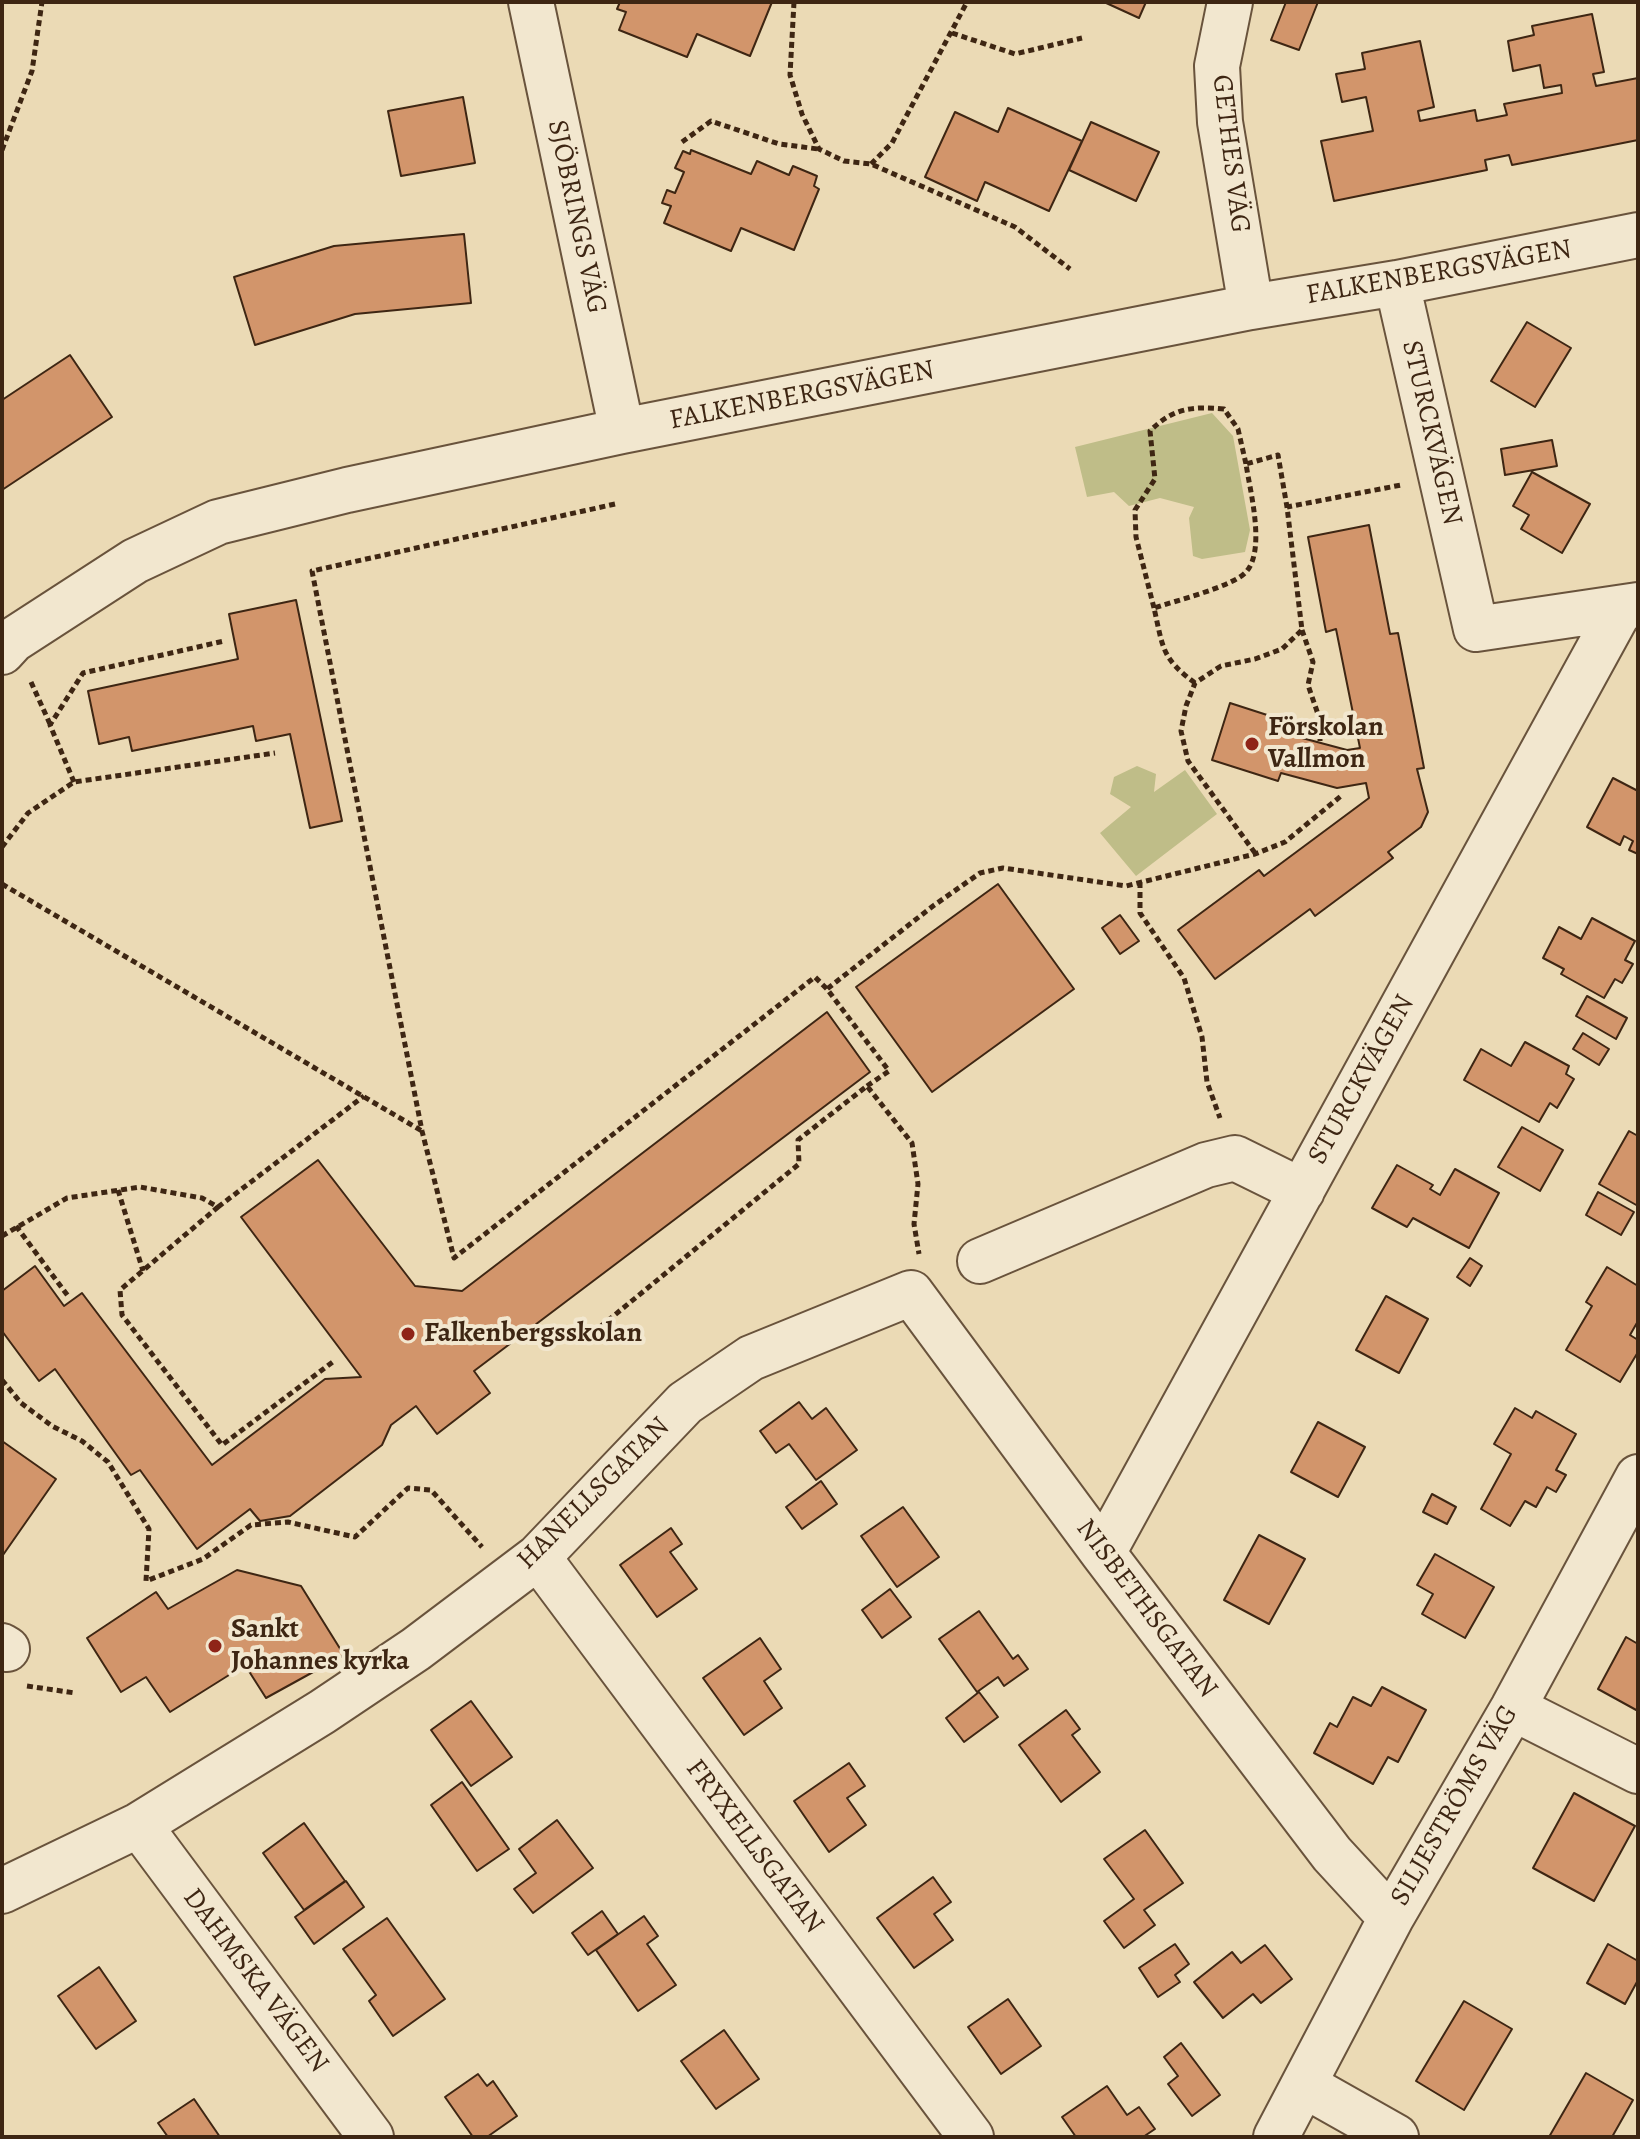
<!DOCTYPE html>
<meta charset="utf-8">
<style>
body{margin:0}
#map{position:relative;width:1640px;height:2139px;overflow:hidden;background:#ebdab5;font-family:Alegreya,serif}
canvas{display:block}
.frame{position:absolute;inset:0;border:4px solid #3e2613;pointer-events:none}
</style>
<div id="map">
<canvas width="1640" height="2139"></canvas>
<div class="frame"></div>
</div>
<script>
const g = document.querySelector('canvas').getContext('2d');
g.lineJoin = 'round';
function fillPath(path, color) {
  g.fillStyle = color;
  g.fill(path, 'evenodd');
}
function stroke(path, color, width, dash) {
  g.strokeStyle = color;
  g.lineWidth = width;
  g.lineCap = dash ? 'butt' : 'round';
  g.setLineDash(dash || []);
  g.stroke(path);
}
function drawText(font, color, halo, rows, align = 'center') {
  g.font = font + ' Alegreya,serif';
  g.lineWidth = 8;
  g.setLineDash([]);
  g.textBaseline = 'middle';
  g.strokeStyle = halo;
  g.fillStyle = color;
  for (const [text, x, y, turn = 0] of rows) {
    g.save();
    g.translate(x, y);
    g.rotate((+turn || 0) * Math.PI / 180);
    g.textAlign = isNaN(turn) ? turn : align;
    if (halo) g.strokeText(text, 0, 0);
    g.fillText(text, 0, 0);
    g.restore();
  }
}
fillPath(new Path2D(`
 M 1212,413 L 1233,436 L 1250,530 L 1245,552 L 1202,559 L 1193,556 L 1189,518 L 1194,507 L 1160,498 L 1129,506 L 1114,492 L 1087,497 L 1075,447 Z
 M 1137,766 L 1156,774 L 1154,792 L 1185,770 L 1217,814 L 1136,876 L 1100,833 L 1131,807 L 1110,794 L 1114,777 Z`), '#bfbd88');
const building = new Path2D(`
 M 620,2 L 772,2 L 750,56 L 697,34 L 687,57 L 619,30 L 626,12 L 617,9 Z
 M 1104,2 L 1146,2 L 1139,18 Z
 M 1286,2 L 1318,2 L 1299,50 L 1271,40 Z
 M 1592,14 L 1604,72 L 1593,74 L 1596,86 L 1638,78 L 1638,140 L 1512,165 L 1509,155 L 1485,160 L 1487,170 L 1334,201 L 1321,141 L 1373,131 L 1366,97 L 1342,102 L 1336,74 L 1365,69 L 1362,53 L 1420,41 L 1434,107 L 1418,111 L 1420,121 L 1475,110 L 1477,121 L 1507,115 L 1504,104 L 1562,93 L 1561,85 L 1544,88 L 1540,65 L 1513,71 L 1508,41 L 1534,35 L 1532,26 Z
 M 463,97 L 475,163 L 401,176 L 388,111 Z
 M 1008,108 L 1082,141 L 1049,211 L 985,182 L 977,201 L 925,177 L 955,112 L 998,132 Z
 M 1091,122 L 1159,152 L 1136,201 L 1069,170 Z
 M 691,150 L 751,174 L 757,161 L 789,175 L 793,166 L 817,176 L 814,186 L 819,189 L 794,250 L 741,228 L 731,251 L 664,223 L 671,206 L 662,203 L 667,190 L 675,193 L 684,172 L 675,168 L 683,151 L 690,154 Z
 M 464,234 L 471,303 L 355,314 L 255,345 L 234,277 L 334,246 Z
 M 1527,322 L 1571,348 L 1535,407 L 1491,381 Z
 M 70,355 L 112,417 L 2,490 L 2,400 Z
 M 1552,440 L 1557,466 L 1505,475 L 1501,449 Z
 M 1532,472 L 1590,504 L 1562,553 L 1521,529 L 1529,515 L 1513,506 Z
 M 1369,525 L 1390,634 L 1398,633 L 1424,768 L 1417,769 L 1428,812 L 1421,827 L 1388,852 L 1393,858 L 1315,916 L 1310,909 L 1215,979 L 1178,930 L 1259,870 L 1264,876 L 1369,798 L 1366,783 L 1337,788 L 1281,773 L 1278,781 L 1212,760 L 1230,703 L 1295,724 L 1291,735 L 1347,750 L 1360,748 L 1336,629 L 1326,632 L 1308,537 Z
 M 296,600 L 342,821 L 310,828 L 290,734 L 256,741 L 253,726 L 132,751 L 129,737 L 99,744 L 88,691 L 238,659 L 229,614 Z
 M 1613,778 L 1638,791 L 1638,854 L 1629,850 L 1633,841 L 1624,836 L 1620,845 L 1587,827 Z
 M 998,884 L 1074,989 L 932,1092 L 856,987 Z
 M 1120,915 L 1139,941 L 1120,954 L 1102,928 Z
 M 1592,918 L 1635,941 L 1625,960 L 1633,964 L 1622,983 L 1615,979 L 1604,998 L 1561,974 L 1564,969 L 1543,958 L 1559,927 L 1581,939 Z
 M 1587,996 L 1627,1018 L 1616,1039 L 1576,1016 Z
 M 827,1012 L 870,1072 L 474,1371 L 490,1393 L 437,1434 L 416,1406 L 391,1425 L 382,1445 L 290,1516 L 260,1521 L 250,1509 L 197,1549 L 140,1470 L 131,1475 L 55,1369 L 39,1381 L 2,1331 L 2,1291 L 35,1266 L 64,1306 L 82,1293 L 212,1465 L 325,1379 L 361,1377 L 241,1217 L 318,1160 L 415,1286 L 462,1291 Z
 M 1583,1033 L 1609,1049 L 1599,1065 L 1573,1049 Z
 M 1525,1042 L 1569,1066 L 1566,1074 L 1574,1079 L 1557,1108 L 1550,1103 L 1539,1122 L 1464,1080 L 1481,1049 L 1511,1066 Z
 M 1522,1127 L 1563,1150 L 1540,1191 L 1498,1167 Z
 M 1629,1131 L 1638,1136 L 1638,1206 L 1599,1184 Z
 M 1397,1165 L 1433,1185 L 1430,1189 L 1440,1195 L 1455,1169 L 1499,1193 L 1469,1248 L 1413,1218 L 1407,1227 L 1372,1208 Z
 M 1598,1192 L 1634,1212 L 1621,1235 L 1586,1215 Z
 M 1470,1258 L 1482,1266 L 1470,1286 L 1457,1277 Z
 M 1607,1267 L 1638,1286 L 1638,1321 L 1630,1335 L 1638,1340 L 1638,1352 L 1620,1382 L 1566,1350 L 1592,1306 L 1586,1302 Z
 M 1386,1296 L 1428,1319 L 1399,1373 L 1356,1350 Z
 M 799,1402 L 812,1419 L 826,1408 L 857,1450 L 816,1480 L 789,1444 L 776,1453 L 760,1431 Z
 M 1515,1408 L 1532,1418 L 1536,1411 L 1576,1434 L 1556,1470 L 1566,1475 L 1556,1492 L 1547,1487 L 1536,1507 L 1525,1501 L 1510,1526 L 1481,1509 L 1511,1454 L 1494,1444 Z
 M 1318,1422 L 1365,1447 L 1338,1497 L 1291,1472 Z
 M 2,1441 L 56,1479 L 3,1555 L 2,1554 Z
 M 821,1481 L 837,1504 L 802,1529 L 786,1507 Z
 M 1432,1494 L 1456,1507 L 1447,1524 L 1423,1512 Z
 M 903,1507 L 939,1557 L 897,1587 L 861,1536 Z
 M 671,1528 L 682,1544 L 670,1552 L 697,1589 L 657,1617 L 620,1565 Z
 M 1259,1535 L 1305,1559 L 1269,1624 L 1224,1600 Z
 M 1435,1554 L 1494,1587 L 1465,1638 L 1422,1614 L 1433,1594 L 1417,1585 Z
 M 237,1570 L 301,1586 L 344,1655 L 266,1698 L 245,1665 L 170,1712 L 146,1677 L 121,1692 L 87,1638 L 156,1592 L 168,1609 Z
 M 890,1589 L 911,1617 L 882,1638 L 862,1610 Z
 M 979,1611 L 1013,1659 L 1018,1655 L 1028,1669 L 1004,1686 L 998,1677 L 977,1692 L 939,1639 Z
 M 1626,1637 L 1638,1644 L 1638,1711 L 1598,1689 Z
 M 760,1638 L 781,1669 L 764,1681 L 782,1708 L 744,1735 L 703,1678 Z
 M 1382,1687 L 1426,1710 L 1398,1762 L 1388,1757 L 1373,1784 L 1314,1753 L 1330,1723 L 1337,1727 L 1353,1697 L 1371,1706 Z
 M 979,1692 L 998,1717 L 964,1742 L 946,1718 Z
 M 471,1701 L 512,1757 L 471,1786 L 431,1730 Z
 M 1066,1710 L 1080,1729 L 1072,1735 L 1100,1772 L 1061,1802 L 1019,1745 Z
 M 849,1763 L 865,1786 L 847,1798 L 866,1825 L 829,1852 L 794,1801 Z
 M 462,1782 L 509,1849 L 477,1871 L 431,1805 Z
 M 1574,1793 L 1635,1826 L 1594,1901 L 1533,1868 Z
 M 557,1820 L 593,1868 L 533,1913 L 514,1889 L 536,1873 L 519,1849 Z
 M 304,1823 L 345,1881 L 304,1910 L 263,1853 Z
 M 1145,1830 L 1183,1883 L 1144,1910 L 1155,1925 L 1124,1948 L 1104,1921 L 1134,1899 L 1104,1859 Z
 M 933,1877 L 951,1902 L 934,1914 L 953,1940 L 914,1968 L 877,1918 Z
 M 346,1881 L 364,1907 L 314,1944 L 295,1917 Z
 M 602,1911 L 618,1934 L 588,1955 L 572,1933 Z
 M 644,1916 L 658,1936 L 647,1944 L 676,1985 L 638,2011 L 596,1950 Z
 M 387,1918 L 445,1999 L 393,2036 L 369,2001 L 376,1995 L 343,1949 Z
 M 1175,1944 L 1189,1964 L 1175,1975 L 1180,1982 L 1158,1997 L 1139,1968 Z
 M 1608,1944 L 1638,1961 L 1638,1980 L 1625,2004 L 1587,1983 Z
 M 1265,1945 L 1292,1979 L 1261,2003 L 1253,1994 L 1223,2018 L 1194,1982 L 1232,1952 L 1241,1963 Z
 M 99,1967 L 136,2021 L 96,2049 L 58,1996 Z
 M 1008,1999 L 1041,2046 L 1001,2074 L 968,2027 Z
 M 1464,2001 L 1512,2029 L 1464,2110 L 1416,2081 Z
 M 724,2030 L 759,2079 L 716,2109 L 681,2061 Z
 M 1181,2043 L 1220,2095 L 1192,2116 L 1168,2084 L 1178,2076 L 1164,2057 Z
 M 1586,2073 L 1633,2100 L 1612,2137 L 1549,2137 Z
 M 478,2074 L 487,2086 L 493,2081 L 517,2116 L 487,2137 L 473,2137 L 445,2097 Z
 M 1107,2086 L 1127,2115 L 1139,2107 L 1155,2129 L 1143,2137 L 1076,2137 L 1062,2117 Z
 M 194,2099 L 220,2137 L 168,2137 L 158,2123 Z`);
fillPath(building, '#d2956b');
stroke(building, '#3e2613', 2);
const minor = new Path2D(`
 M 531,2 L 622,431
 M 1230,2 L 1217,66 L 1220,122 L 1251,307
 M 1397,283 L 1476,629 L 1638,605
 M 2,652 L 13,640 L 135,561 L 218,522 L 347,490 L 622,431 L 1251,307 L 1397,283 L 1638,235
 M 980,1261 L 1206,1165 L 1235,1158 L 1302,1191
 M 1103,1553 L 1621,608
 M 538,1557 L 971,2137
 M 2,1646 L 7,1649
 M 1513,1708 L 1638,1771
 M 139,1825 L 371,2137
 M 2,1891 L 139,1825 L 322,1712 L 416,1649 L 538,1557 L 685,1403 L 751,1358 L 911,1293 L 1103,1553 L 1332,1854 L 1391,1918
 M 1304,2085 L 1396,2137
 M 1276,2137 L 1391,1918 L 1513,1708 L 1638,1477`);
stroke(minor, '#69533c', 48);
stroke(new Path2D(`
 M 794,2 L 790,75 L 802,114 L 819,149 L 844,161 L 871,164 L 1015,227 L 1070,269
 M 952,33 L 1015,54 L 1082,38
 M 682,142 L 711,121 L 779,144 L 818,149
 M 2,150 L 32,71 L 42,2
 M 871,164 L 892,143 L 967,2
 M 615,504 L 312,571 L 422,1131 L 454,1258 L 815,977 L 827,989
 M 1154,608 L 1136,537 L 1135,510 L 1155,479 L 1150,431 C 1173,408 1192,406 1224,409 L 1238,429 L 1246,464
 M 1302,630 L 1313,662 L 1308,685 L 1320,720 L 1320,741
 M 31,682 L 50,724
 M 1195,683 C 1161,658 1163,647 1154,608 C 1175,601 1234,586 1246,572 C 1266,550 1250,491 1246,464 L 1278,455 L 1287,507
 M 74,782 L 50,725 L 83,673 L 224,641
 M 2,847 L 28,813 L 74,782 L 275,753
 M 1255,853 L 1188,761 L 1181,731 L 1186,706 L 1195,683 L 1221,666 L 1255,659 L 1282,649 L 1302,630 L 1287,507 L 1401,485
 M 1140,882 L 1140,913 L 1184,978 L 1202,1037 L 1207,1082 L 1220,1118
 M 2,884 L 422,1131
 M 867,1086 L 889,1071 L 827,989 L 933,906 L 980,873 L 1003,868 L 1126,886 L 1255,854 L 1285,842 L 1341,796
 M 118,1190 L 143,1271
 M 218,1207 L 364,1096
 M 16,1226 L 68,1296
 M 2,1236 L 67,1198 L 140,1187 L 202,1198 L 218,1207 L 120,1290 L 122,1315 L 222,1445 L 334,1361
 M 600,1327 L 799,1164 L 798,1140 L 867,1086 L 912,1143 L 918,1184 L 914,1224 L 919,1254
 M 2,1380 L 21,1403 L 52,1426 L 82,1441 L 108,1462 L 149,1529 L 146,1581 L 203,1559 L 251,1525 L 288,1522 L 355,1537 L 408,1488 L 431,1490 L 482,1547
 M 27,1686 L 75,1693`), '#3e2613', 5, [6, 4]);
stroke(minor, '#f2e7cf', 44);
for (const [x, y, r, color] of [
 [1252,744,8,"#8f2418"],
 [408,1334,8,"#8f2418"],
 [215,1646,8,"#8f2418"]
]) {
  const dot = new Path2D();
  dot.arc(x, y, r, 0, 2 * Math.PI);
  g.fillStyle = color;
  g.fill(dot);
  stroke(dot, '#f2e7cf', 3);
}
drawText('28px', '#3e2613', '#f2e7cf', [
 ["GETHES VÄG",1230,154,83],
 ["SJÖBRINGS VÄG",576,217,78],
 ["FALKENBERGSVÄGEN",1439,273,-10],
 ["FALKENBERGSVÄGEN",802,396,-11],
 ["STURCKVÄGEN",1431,433,77],
 ["STURCKVÄGEN",1362,1080,-61],
 ["HANELLSGATAN",594,1494,-45],
 ["NISBETHSGATAN",1146,1609,53],
 ["SILJESTRÖMS VÄG",1455,1806,-60],
 ["FRYXELLSGATAN",754,1847,53],
 ["DAHMSKA VÄGEN",255,1981,53]
]);
drawText('bold 28px', '#3e2613', '#f2e7cf', [
 ["Förskolan",1268,728],
 ["Vallmon",1268,760],
 ["Falkenbergsskolan",424,1334],
 ["Sankt",231,1630],
 ["Johannes kyrka",231,1662]
], 'left');
</script>
